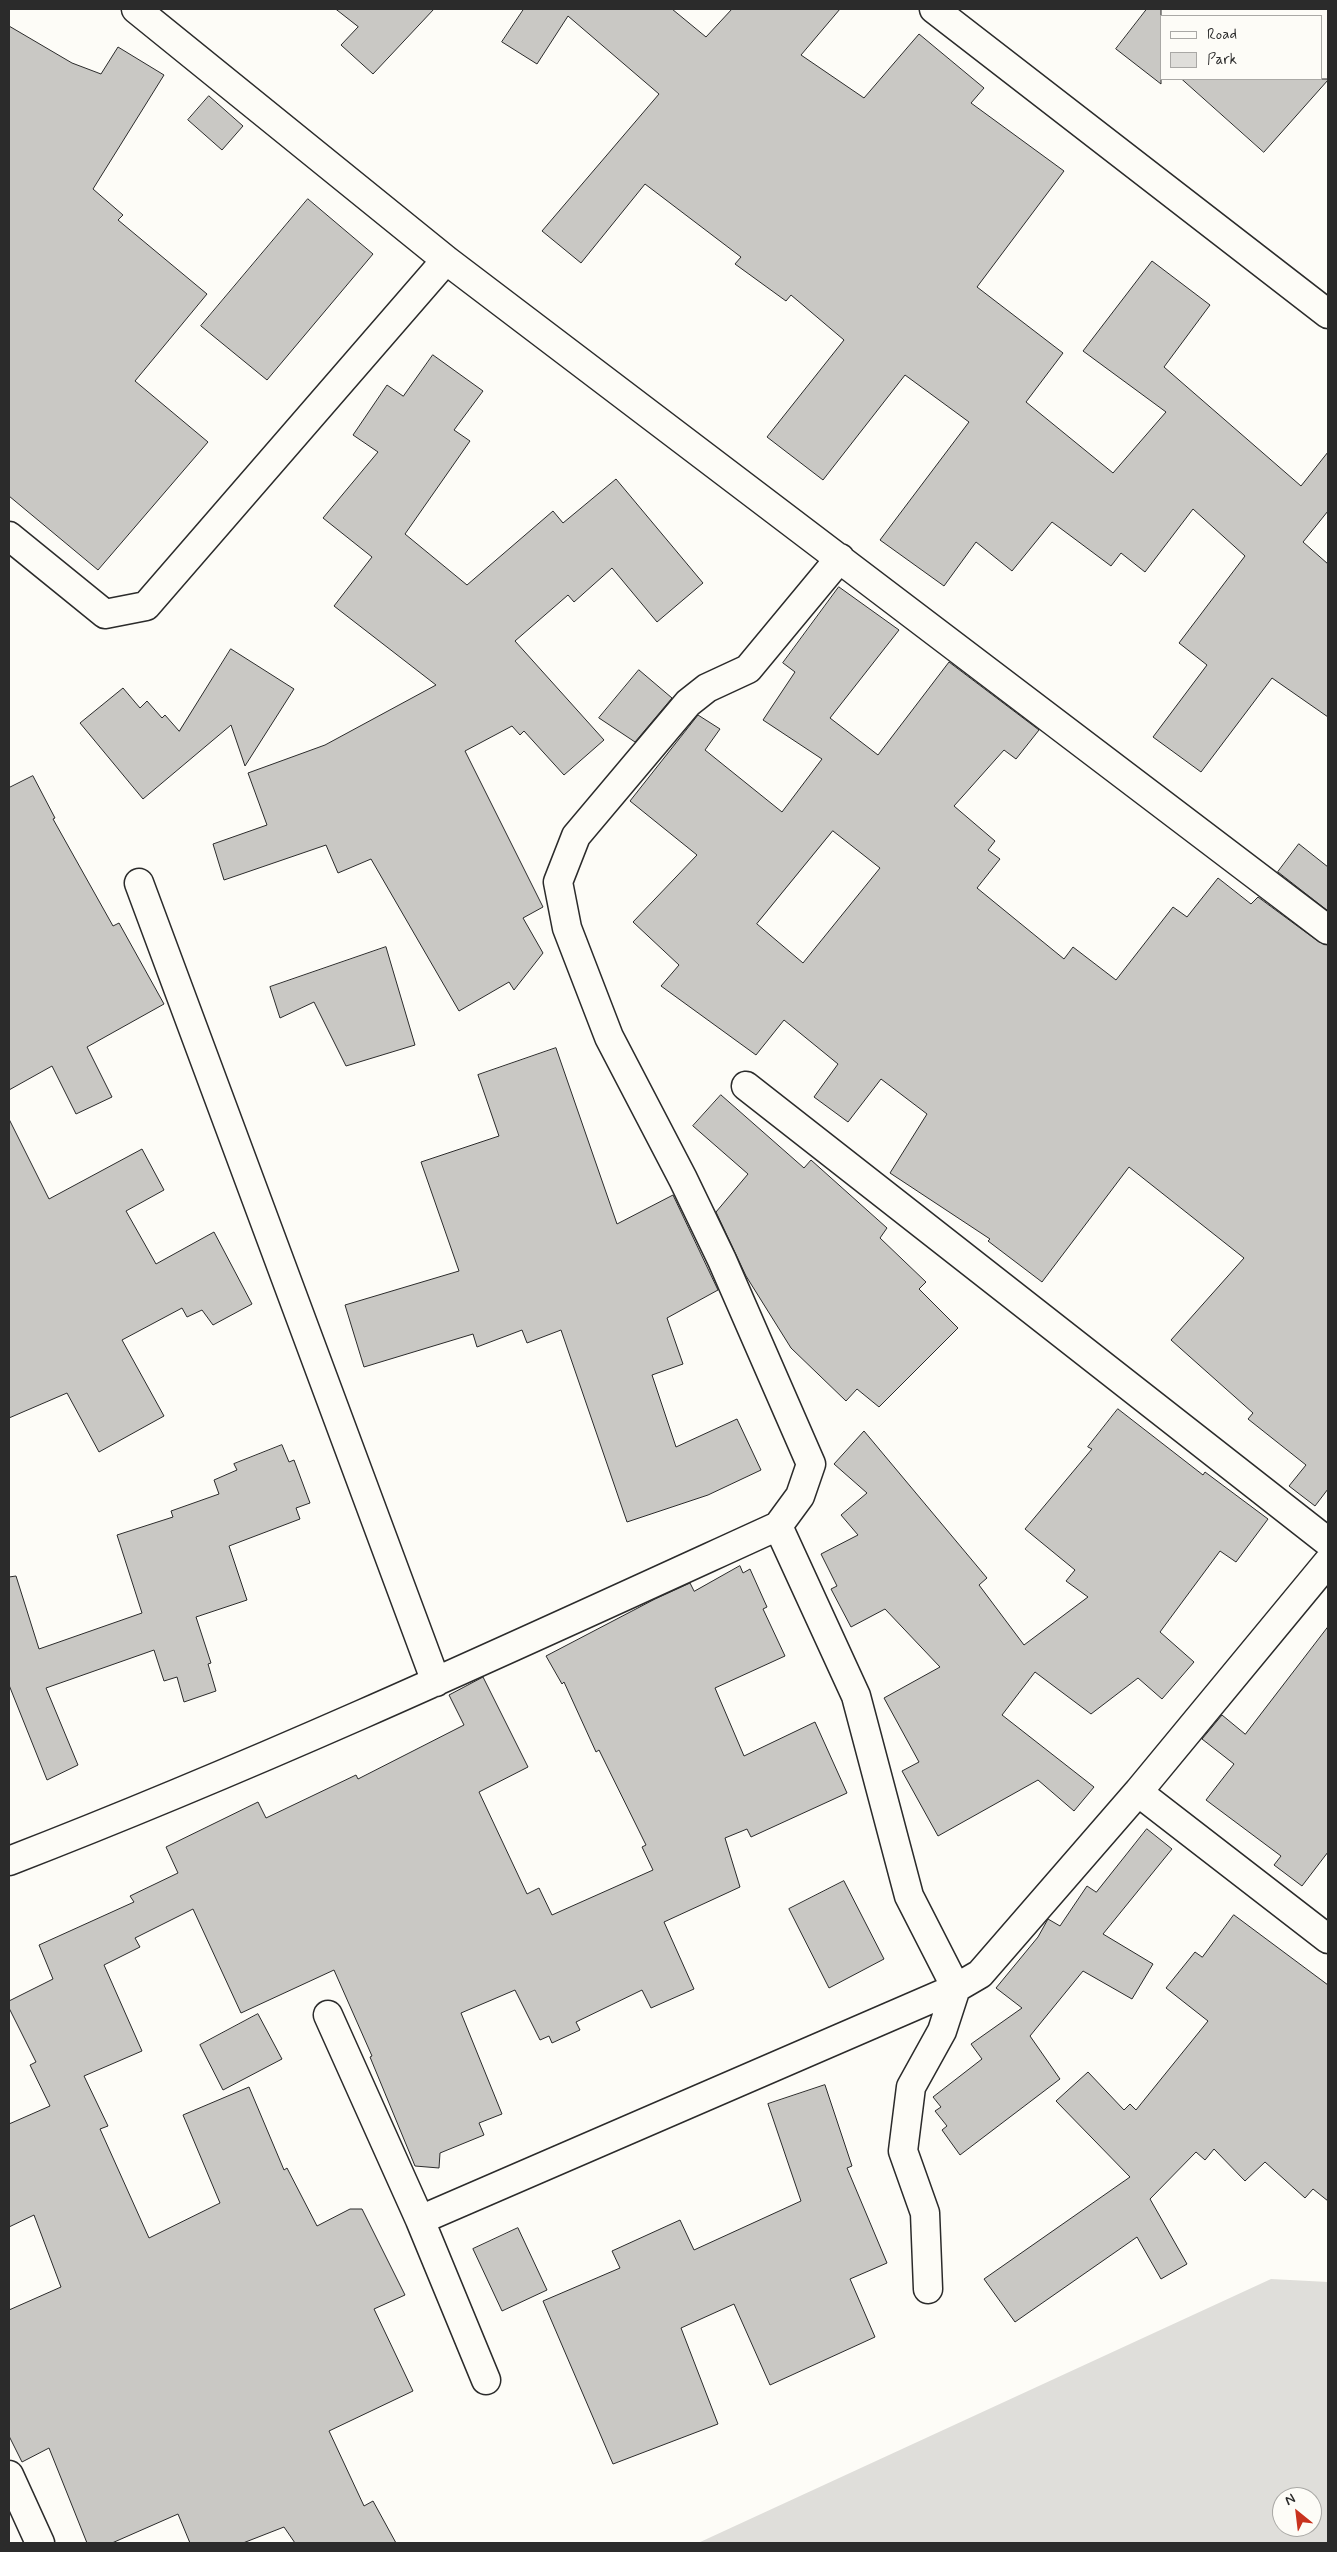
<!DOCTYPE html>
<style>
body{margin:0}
#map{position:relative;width:1337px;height:2552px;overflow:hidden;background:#fdfcf7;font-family:Mynerve,sans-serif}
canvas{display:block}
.frame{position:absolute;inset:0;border:10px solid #2b2b2b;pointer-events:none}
.legend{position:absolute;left:1160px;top:15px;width:162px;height:65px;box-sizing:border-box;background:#fdfcf7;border:1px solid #a9a8a5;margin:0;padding:6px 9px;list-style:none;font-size:15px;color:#2b2b2b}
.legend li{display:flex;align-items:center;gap:10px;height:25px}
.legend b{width:25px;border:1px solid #a9a8a5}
.north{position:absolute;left:1272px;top:2487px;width:50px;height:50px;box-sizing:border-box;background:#fdfcf7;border:1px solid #a9a8a5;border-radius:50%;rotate:331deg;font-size:14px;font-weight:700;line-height:20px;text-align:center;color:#2b2b2b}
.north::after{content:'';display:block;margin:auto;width:18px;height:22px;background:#c8321e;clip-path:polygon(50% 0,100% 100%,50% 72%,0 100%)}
</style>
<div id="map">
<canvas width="1337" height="2552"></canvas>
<div class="frame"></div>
<ul class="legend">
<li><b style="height:6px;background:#fdfcf7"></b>Road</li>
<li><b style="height:14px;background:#dfdeda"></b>Park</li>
</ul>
<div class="north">N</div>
</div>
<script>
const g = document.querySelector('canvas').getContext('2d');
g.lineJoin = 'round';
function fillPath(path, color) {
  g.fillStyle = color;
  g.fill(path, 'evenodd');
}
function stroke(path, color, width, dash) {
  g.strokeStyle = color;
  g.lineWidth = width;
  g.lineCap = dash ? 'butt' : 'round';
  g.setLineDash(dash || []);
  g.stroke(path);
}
fillPath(new Path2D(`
 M 1271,2279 L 1328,2282 L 1328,2543 L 698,2543 ZM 1282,2497 L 1312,2497 L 1312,2527 L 1282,2527 Z`), '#dfdeda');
const building = new Path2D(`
 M 336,9 L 434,9 L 373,74 L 341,45 L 358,27 Z
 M 524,9 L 672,9 L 706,37 L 732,9 L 840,9 L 801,55 L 864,98 L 919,34 L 984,88 L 971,103 L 1064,171 L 977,287 L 1063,353 L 1026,402 L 1113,473 L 1166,412 L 1083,351 L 1152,261 L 1210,305 L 1164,367 L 1301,486 L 1328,452 L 1328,511 L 1303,542 L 1328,564 L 1328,717 L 1272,678 L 1201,772 L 1153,737 L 1207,665 L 1179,643 L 1245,556 L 1193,509 L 1145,572 L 1121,553 L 1111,566 L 1052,522 L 1012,571 L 976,542 L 944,586 L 880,540 L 969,422 L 905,375 L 823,480 L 767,437 L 844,340 L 791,295 L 786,301 L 735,264 L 741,257 L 645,184 L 581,263 L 542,231 L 659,94 L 568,16 L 537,64 L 502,42 Z
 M 1147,9 L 1161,9 L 1161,84 L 1116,49 Z
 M 9,26 L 72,63 L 101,74 L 118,47 L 164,75 L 93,189 L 123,215 L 118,220 L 207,294 L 135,381 L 208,442 L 98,570 L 9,496 Z
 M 1182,79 L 1328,79 L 1328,80 L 1264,152 Z
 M 209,96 L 243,126 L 222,150 L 188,120 Z
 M 308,199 L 373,254 L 267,380 L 201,326 Z
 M 433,355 L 483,391 L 454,430 L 470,441 L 405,534 L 467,585 L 553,511 L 563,523 L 616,479 L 703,583 L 657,622 L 612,568 L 574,602 L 568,595 L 515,641 L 604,740 L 564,775 L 524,731 L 520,735 L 512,726 L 465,751 L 543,907 L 523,918 L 543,953 L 514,990 L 509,982 L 459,1011 L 371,859 L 338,873 L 326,845 L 224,880 L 213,844 L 267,825 L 248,773 L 325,745 L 436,685 L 334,606 L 372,557 L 323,518 L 378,452 L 353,435 L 387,385 L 403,396 Z
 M 839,587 L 899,630 L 830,718 L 878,755 L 949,662 L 1039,730 L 1016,759 L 1004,750 L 954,806 L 995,841 L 988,850 L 1000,859 L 977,888 L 1064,959 L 1073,947 L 1116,980 L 1173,907 L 1187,917 L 1218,878 L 1251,904 L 1258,897 L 1319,942 L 1328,945 L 1328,1489 L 1315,1506 L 1289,1486 L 1306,1465 L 1248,1419 L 1253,1413 L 1171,1340 L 1244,1258 L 1129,1167 L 1042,1282 L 988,1241 L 990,1239 L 890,1173 L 927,1114 L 881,1079 L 848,1122 L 814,1097 L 838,1064 L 784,1020 L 756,1055 L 661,986 L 679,965 L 633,922 L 697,855 L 630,801 L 698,715 L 720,729 L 705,750 L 782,812 L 822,759 L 763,720 L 795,672 L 783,663 ZM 833,831 L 880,868 L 803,963 L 757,924 Z
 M 231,649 L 294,689 L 245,766 L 231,725 L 143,799 L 80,723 L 123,688 L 140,708 L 147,701 L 162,718 L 165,715 L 179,731 Z
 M 639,670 L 672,698 L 635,742 L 599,718 Z
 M 33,776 L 55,818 L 53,819 L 113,926 L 119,923 L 164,1004 L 87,1047 L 112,1097 L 76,1114 L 52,1066 L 9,1090 L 9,788 Z
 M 1299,844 L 1328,867 L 1328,911 L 1278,872 Z
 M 386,947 L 415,1045 L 346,1066 L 314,1002 L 280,1018 L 270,987 Z
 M 556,1048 L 617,1224 L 673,1195 L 718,1290 L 667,1318 L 683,1364 L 652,1375 L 676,1447 L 737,1419 L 761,1470 L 708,1495 L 627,1522 L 561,1330 L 527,1343 L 522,1330 L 477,1347 L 473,1334 L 364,1367 L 345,1305 L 459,1271 L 421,1162 L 499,1136 L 478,1075 Z
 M 721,1095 L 804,1168 L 811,1160 L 887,1228 L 880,1238 L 926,1282 L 919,1289 L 958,1328 L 879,1407 L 857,1389 L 846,1401 L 791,1348 L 746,1276 L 716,1212 L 748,1174 L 693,1126 Z
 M 9,1119 L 49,1199 L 142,1149 L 164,1190 L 126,1211 L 156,1264 L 214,1232 L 252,1304 L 213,1325 L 202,1310 L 187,1317 L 182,1308 L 122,1340 L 164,1416 L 99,1452 L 67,1393 L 9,1418 Z
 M 1118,1409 L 1203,1475 L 1205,1472 L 1268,1519 L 1236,1562 L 1220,1551 L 1160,1632 L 1194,1662 L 1162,1699 L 1138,1678 L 1091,1714 L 1035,1672 L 1002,1715 L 1094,1787 L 1074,1811 L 1038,1780 L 938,1836 L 902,1771 L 919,1762 L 884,1698 L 940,1667 L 885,1609 L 851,1627 L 831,1589 L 837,1586 L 821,1554 L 858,1535 L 841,1515 L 867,1493 L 834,1464 L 864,1431 L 987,1578 L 979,1585 L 1024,1645 L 1088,1597 L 1066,1581 L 1075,1570 L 1025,1529 L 1092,1449 L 1088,1447 Z
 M 282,1445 L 289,1462 L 294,1460 L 310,1503 L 296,1508 L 300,1519 L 229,1546 L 247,1600 L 196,1617 L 211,1663 L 208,1664 L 216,1691 L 184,1702 L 177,1677 L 164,1681 L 154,1650 L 46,1688 L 78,1765 L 47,1780 L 9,1685 L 9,1577 L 16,1576 L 39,1649 L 142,1613 L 117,1535 L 173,1517 L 171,1511 L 219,1494 L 214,1480 L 237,1470 L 234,1464 Z
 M 740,1566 L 743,1573 L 750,1569 L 767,1607 L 763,1609 L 785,1656 L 715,1688 L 744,1756 L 815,1722 L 847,1793 L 751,1837 L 747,1829 L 725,1838 L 740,1887 L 664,1922 L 694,1989 L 651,2008 L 642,1990 L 576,2022 L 580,2030 L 552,2043 L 549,2036 L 540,2040 L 515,1990 L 461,2013 L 502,2114 L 479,2123 L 484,2135 L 440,2153 L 439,2168 L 415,2166 L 370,2057 L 372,2056 L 334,1970 L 241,2013 L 193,1909 L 135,1938 L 140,1947 L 104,1965 L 142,2051 L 84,2076 L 108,2126 L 100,2129 L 149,2238 L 220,2203 L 183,2115 L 249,2087 L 284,2170 L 287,2168 L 317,2226 L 350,2209 L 362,2209 L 405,2295 L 374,2309 L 413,2391 L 329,2431 L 364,2506 L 373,2501 L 396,2543 L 295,2543 L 284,2527 L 243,2543 L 190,2543 L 178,2514 L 112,2543 L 87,2543 L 49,2448 L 22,2462 L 9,2436 L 9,2310 L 61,2287 L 34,2215 L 9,2227 L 9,2124 L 50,2106 L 30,2065 L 36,2062 L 9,2008 L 9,2001 L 53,1979 L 39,1945 L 134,1902 L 130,1896 L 178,1873 L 166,1847 L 258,1802 L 266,1818 L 356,1775 L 358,1779 L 464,1725 L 449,1695 L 483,1677 L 528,1767 L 479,1792 L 527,1894 L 539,1888 L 552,1915 L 653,1870 L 642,1847 L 646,1845 L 599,1750 L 596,1752 L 564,1682 L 562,1684 L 546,1656 L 655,1599 L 690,1583 L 694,1591 Z
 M 1328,1627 L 1328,1852 L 1302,1886 L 1274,1865 L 1281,1856 L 1206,1800 L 1234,1764 L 1202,1739 L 1222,1715 L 1245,1734 Z
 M 1147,1829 L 1172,1849 L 1103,1934 L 1153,1964 L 1132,1999 L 1083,1971 L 1030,2036 L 1060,2079 L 960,2155 L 942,2130 L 947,2126 L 935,2111 L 941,2107 L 933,2097 L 982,2059 L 971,2044 L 1022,2008 L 996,1988 L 1038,1937 L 1048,1919 L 1060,1926 L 1087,1886 L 1096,1892 Z
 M 844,1881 L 884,1959 L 829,1988 L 789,1909 Z
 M 1234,1915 L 1328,1985 L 1328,2201 L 1313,2189 L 1305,2198 L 1265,2162 L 1245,2181 L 1214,2149 L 1205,2160 L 1196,2152 L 1150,2199 L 1187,2264 L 1161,2279 L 1137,2237 L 1015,2322 L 984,2279 L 1130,2177 L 1056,2101 L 1088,2072 L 1124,2110 L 1130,2104 L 1136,2110 L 1208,2021 L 1166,1988 L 1195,1952 L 1202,1957 Z
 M 258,2014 L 282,2059 L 223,2090 L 200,2045 Z
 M 825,2085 L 852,2166 L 847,2168 L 887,2263 L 850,2279 L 875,2337 L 770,2385 L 734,2304 L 681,2328 L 718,2424 L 613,2464 L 543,2301 L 620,2268 L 612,2251 L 680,2220 L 694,2250 L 801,2201 L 768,2104 Z
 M 518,2228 L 547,2290 L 502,2311 L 473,2249 Z`);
fillPath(building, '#c9c8c4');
stroke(building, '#2b2b2b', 1);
const minor = new Path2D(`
 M 136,9 L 446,260 L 1328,930
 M 934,9 L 1328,314
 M 9,536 L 105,614 L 146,606 L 446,260
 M 840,558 L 748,669 L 707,688 L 688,703 L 576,836 L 558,882 L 567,928 L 609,1037 L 683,1179 L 722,1260 L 811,1464 L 800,1496 L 778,1526 L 856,1696 L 909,1896 L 956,1988 L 942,2031 L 911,2087 L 903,2151 L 925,2213 L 928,2289
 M 139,883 L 436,1682
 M 746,1086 L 1328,1542
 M 1138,1792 L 1328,1939
 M 9,1861 C 270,1760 524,1642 778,1526
 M 328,2015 L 420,2220 L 486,2380
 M 420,2220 L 956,1988 L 980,1974 L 1138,1792 L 1328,1562
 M 9,2475 L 40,2543`);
stroke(minor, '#2b2b2b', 31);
stroke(minor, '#fdfcf7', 28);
</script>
